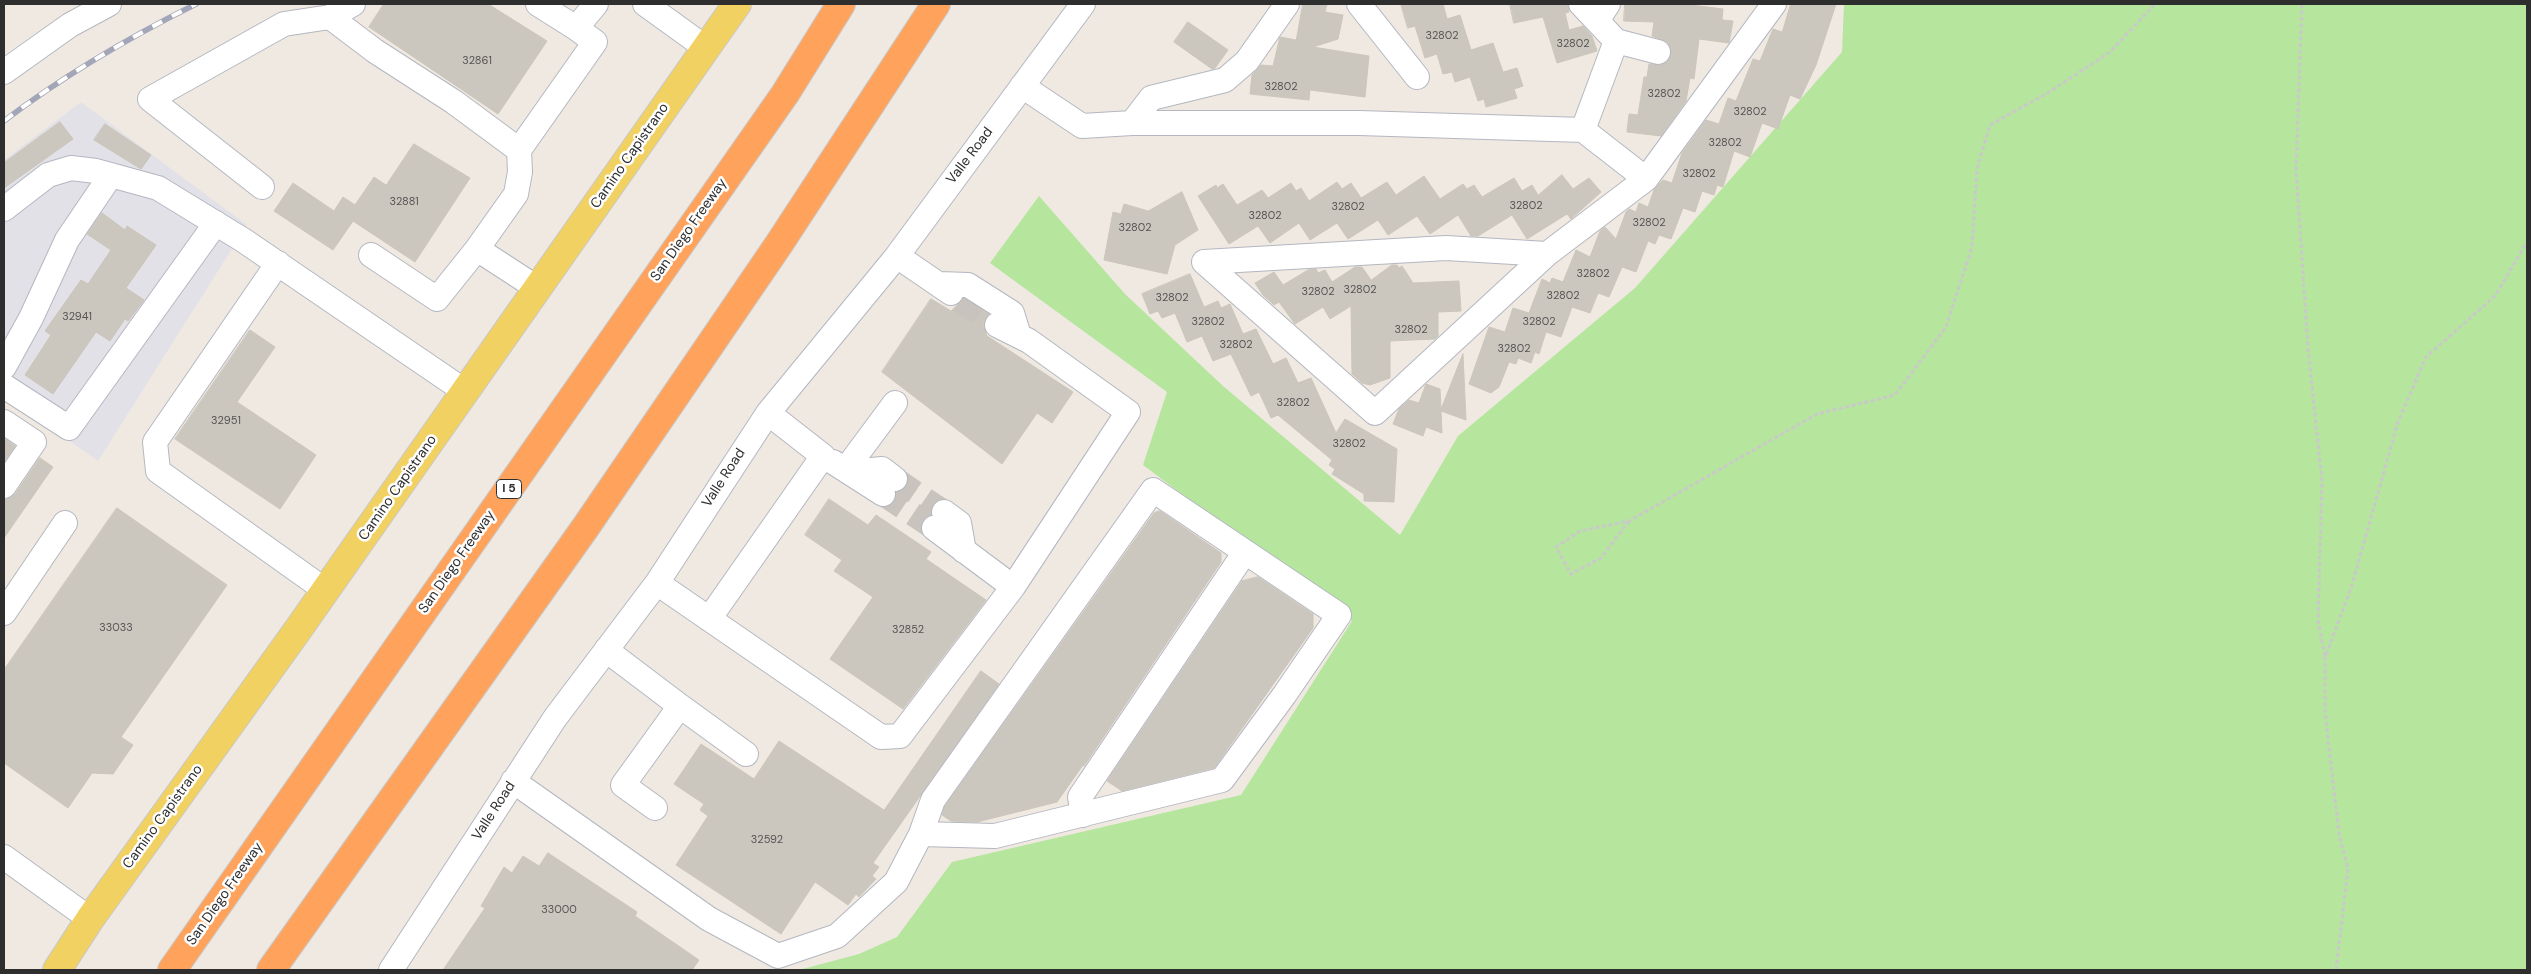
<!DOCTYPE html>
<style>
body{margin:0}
#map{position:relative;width:2531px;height:974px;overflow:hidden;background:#efe9e1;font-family:"DM Sans",sans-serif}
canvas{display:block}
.frame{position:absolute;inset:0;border:5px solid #2e2e2e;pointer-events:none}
</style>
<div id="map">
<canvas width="2531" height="974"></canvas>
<div class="frame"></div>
</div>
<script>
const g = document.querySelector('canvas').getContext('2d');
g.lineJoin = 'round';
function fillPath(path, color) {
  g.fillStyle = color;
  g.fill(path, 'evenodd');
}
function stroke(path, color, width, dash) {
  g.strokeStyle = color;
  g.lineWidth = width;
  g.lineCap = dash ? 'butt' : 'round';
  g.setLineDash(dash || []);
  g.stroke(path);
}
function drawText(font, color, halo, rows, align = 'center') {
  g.font = font + ' "DM Sans",sans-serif';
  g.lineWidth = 5;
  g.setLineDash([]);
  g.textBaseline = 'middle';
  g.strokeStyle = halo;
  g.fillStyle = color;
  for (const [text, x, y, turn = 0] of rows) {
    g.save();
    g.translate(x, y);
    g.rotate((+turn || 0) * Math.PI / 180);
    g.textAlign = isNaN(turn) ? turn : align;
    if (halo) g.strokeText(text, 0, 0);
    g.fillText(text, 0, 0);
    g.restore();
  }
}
fillPath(new Path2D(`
 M 81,102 L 247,225 L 98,461 L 4,395 L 4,160 Z`), '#e3e1e8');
fillPath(new Path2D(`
 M 1844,4 L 2527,4 L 2527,970 L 799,970 L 859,954 L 897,937 L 952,862 L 1241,795 L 1352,621 L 1143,465 L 1167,392 L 990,263 L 1039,196 L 1125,294 L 1223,386 L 1400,535 L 1458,436 L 1635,288 L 1842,52 Z`), '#b6e59e');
const building = new Path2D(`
 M 384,4 L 488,4 L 547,41 L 498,114 L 369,27 Z
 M 1303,4 L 1327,4 L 1325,12 L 1343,15 L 1338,39 L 1313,47 L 1369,56 L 1365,97 L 1310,90 L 1309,100 L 1250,94 L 1252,75 L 1261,65 L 1273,66 L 1280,37 L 1296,40 Z
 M 1401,4 L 1443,4 L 1447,19 L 1460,15 L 1471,50 L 1493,43 L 1503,72 L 1517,68 L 1523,86 L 1514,89 L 1517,98 L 1486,107 L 1484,99 L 1478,101 L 1470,77 L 1455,82 L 1452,72 L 1443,74 L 1437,54 L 1425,58 L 1415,26 L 1408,28 Z
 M 1510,4 L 1568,4 L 1569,12 L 1565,13 L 1569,30 L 1583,26 L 1592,36 L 1597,51 L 1557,63 L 1543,17 L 1514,23 Z
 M 1625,4 L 1683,4 L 1723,9 L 1722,20 L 1733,21 L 1729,43 L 1699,39 L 1694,79 L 1690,78 L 1686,101 L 1661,136 L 1627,132 L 1629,114 L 1638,115 L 1644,77 L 1647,77 L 1649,64 L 1661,65 L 1667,62 L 1671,55 L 1671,48 L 1667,42 L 1652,36 L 1654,22 L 1624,21 Z
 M 1791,4 L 1836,4 L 1816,65 L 1800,99 L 1790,95 L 1778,129 L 1762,123 L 1750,157 L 1734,151 L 1723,187 L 1717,185 L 1714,195 L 1702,191 L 1695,212 L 1683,208 L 1671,239 L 1659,235 L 1655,244 L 1648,241 L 1636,272 L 1622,267 L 1609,297 L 1598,293 L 1590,313 L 1572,307 L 1561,337 L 1546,332 L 1539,354 L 1535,352 L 1531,363 L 1518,358 L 1516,364 L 1509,362 L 1499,387 L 1491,393 L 1469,384 L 1489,327 L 1505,332 L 1513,308 L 1529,313 L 1542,279 L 1550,283 L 1552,278 L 1563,282 L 1576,250 L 1590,257 L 1600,231 L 1605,227 L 1616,239 L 1626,212 L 1629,209 L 1636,212 L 1639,203 L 1648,207 L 1654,190 L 1663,180 L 1672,183 L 1682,153 L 1706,120 L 1719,124 L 1728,98 L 1736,101 L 1753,59 L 1760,61 L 1773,29 L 1782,32 Z
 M 1188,22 L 1228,50 L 1215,68 L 1212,69 L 1174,42 Z
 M 60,122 L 73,139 L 4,188 L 4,163 Z
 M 105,124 L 151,155 L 141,169 L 94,140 Z
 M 414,144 L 470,178 L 415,262 L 353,221 L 333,250 L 274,211 L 293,183 L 334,211 L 343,197 L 355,205 L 374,177 L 386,185 Z
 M 1562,175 L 1573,189 L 1589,178 L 1601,192 L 1571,219 L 1567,214 L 1527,239 L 1512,215 L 1478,236 L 1471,236 L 1458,215 L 1430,234 L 1417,216 L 1388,235 L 1378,220 L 1348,239 L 1337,223 L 1310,240 L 1299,223 L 1270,243 L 1258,226 L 1229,244 L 1198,196 L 1216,185 L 1217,188 L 1223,184 L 1237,205 L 1262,190 L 1268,198 L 1291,183 L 1296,191 L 1301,188 L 1309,201 L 1337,182 L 1342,189 L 1351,183 L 1361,198 L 1387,182 L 1396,195 L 1424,176 L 1440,199 L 1463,184 L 1467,189 L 1474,185 L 1482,197 L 1514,178 L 1522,191 L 1532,185 L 1538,195 Z
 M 1182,192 L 1198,230 L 1175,245 L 1167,274 L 1104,260 L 1113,212 L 1121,214 L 1124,204 L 1148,211 Z
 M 102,213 L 125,230 L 127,226 L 156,245 L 126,288 L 144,300 L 128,321 L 125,319 L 110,341 L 96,332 L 53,394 L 25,375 L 51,335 L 45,331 L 81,280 L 88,284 L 111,250 L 87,234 Z
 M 1392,265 L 1397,265 L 1399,268 L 1402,266 L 1413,283 L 1459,281 L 1461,311 L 1438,312 L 1438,336 L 1435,339 L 1390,341 L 1390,378 L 1370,385 L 1362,383 L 1352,374 L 1351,306 L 1330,319 L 1323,307 L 1295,324 L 1279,302 L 1274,305 L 1263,295 L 1255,283 L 1274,272 L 1283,285 L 1308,270 L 1316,269 L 1318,273 L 1325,270 L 1332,282 L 1355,267 L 1362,267 L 1371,280 Z
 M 1190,274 L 1204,307 L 1218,301 L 1221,308 L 1230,304 L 1243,334 L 1256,329 L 1273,364 L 1286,358 L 1298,383 L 1311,378 L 1336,433 L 1345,419 L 1397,449 L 1394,502 L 1364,501 L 1364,494 L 1332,474 L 1335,469 L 1329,465 L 1332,460 L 1278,415 L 1271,418 L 1259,392 L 1251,396 L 1231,354 L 1213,361 L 1202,336 L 1187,342 L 1175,313 L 1162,318 L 1158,311 L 1150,314 L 1142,294 Z
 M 931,299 L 951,311 L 964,299 L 989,314 L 983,325 L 987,336 L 1073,392 L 1052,423 L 1037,413 L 1002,464 L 882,372 Z
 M 250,330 L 275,347 L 237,402 L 316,455 L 280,509 L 175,439 Z
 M 1463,354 L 1466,420 L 1441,411 L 1442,433 L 1426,427 L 1423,436 L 1393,424 L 1399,409 L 1409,400 L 1419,403 L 1426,384 L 1440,389 L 1441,409 Z
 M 4,438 L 15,446 L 4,462 Z
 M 40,458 L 53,467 L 4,538 L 4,500 L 15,494 Z
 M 829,499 L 868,525 L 876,515 L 931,552 L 926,559 L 986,600 L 903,709 L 830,659 L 873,597 L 834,571 L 842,560 L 805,535 Z
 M 117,508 L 227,585 L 121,737 L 133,745 L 113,774 L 92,773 L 68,808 L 4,763 L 4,670 Z
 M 1160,511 L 1221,553 L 1221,562 L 1084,766 L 1083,765 L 1057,802 L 977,822 L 951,821 L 942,815 L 945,806 L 1154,513 Z
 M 1258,577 L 1313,614 L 1313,628 L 1214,768 L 1122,791 L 1107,781 L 1242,581 Z
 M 981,671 L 999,684 L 873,863 L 879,867 L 872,876 L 876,879 L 859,897 L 856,894 L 848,905 L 815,882 L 781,934 L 676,865 L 708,816 L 700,810 L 704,804 L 674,784 L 701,744 L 754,779 L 779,741 L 884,810 Z
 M 548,853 L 637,912 L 635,916 L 699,960 L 692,970 L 443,970 L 485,908 L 481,906 L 504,867 L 512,873 L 523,856 L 539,866 Z`);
fillPath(building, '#cbc7bf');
stroke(building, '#cbc5ba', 1);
stroke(new Path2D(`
 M 960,300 L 997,325
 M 895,479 L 944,512
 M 883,494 L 934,528`), '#c8c4bd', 24, [24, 12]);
const minor = new Path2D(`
 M 353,4 L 330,17 L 375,51 L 454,102 L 519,150 L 595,42 L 576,28 L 596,4
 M 538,4 L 576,28
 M 645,4 L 706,48
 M 1359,4 L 1417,77
 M 1581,4 L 1616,41
 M 1597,21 L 1608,4
 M 4,72 L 70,25 L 109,4
 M 1022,86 L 1082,126 L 1132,123 L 1359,123 L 1583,130 L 1616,41 L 1658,52
 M 1132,123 L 1151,98 L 1225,80 L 1247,61 L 1287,4
 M 1583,130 L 1646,179
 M 519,150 L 520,172 L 516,194 L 477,249 L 537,288
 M 262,187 L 150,99 L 284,24 L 330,17
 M 4,209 L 48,175 L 71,168 L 96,171 L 158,188 L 243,240 L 466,392
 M 1446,248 L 1547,254 L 1375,413 L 1204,262 Z
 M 1547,254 L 1646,179 L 1774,4
 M 371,255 L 437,299 L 477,249
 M 897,256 L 951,293
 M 278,263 L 155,442 L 158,471 L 325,590
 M 940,284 L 968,285 L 1012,313 L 1019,336
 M 4,367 L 31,318 L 67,240 L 111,175
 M 4,386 L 69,428 L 216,223
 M 4,422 L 34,442 L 4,486
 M 833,462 L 883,494
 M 846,469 L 895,403
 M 852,472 L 882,469 L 895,479
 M 944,512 L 959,523 L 964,551
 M 934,528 L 1013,587
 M 657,583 L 881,737 L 900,736 L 1013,587 L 1128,412 L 1029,341 L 997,325
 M 4,613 L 65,523
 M 709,619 L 823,456 L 768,413
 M 606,650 L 680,706 L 623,785 L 655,808
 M 680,706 L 746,754
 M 513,781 L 709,919 L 778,956 L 837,936 L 896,882 L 921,834 L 995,836 L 1222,780 L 1285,694 L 1339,615 L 1153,490 L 933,800 L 921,834
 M 1083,815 L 1080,797 L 1245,552
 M 4,857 L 90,919
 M 391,970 L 555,718 L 657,583 L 768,413 L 897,256 L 1083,4`);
const major = new Path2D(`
 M 57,970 L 90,919 L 297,631 L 737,4`);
const highway = new Path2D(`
 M 172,970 L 785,94 L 841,4
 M 271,970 L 585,528 L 779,244 L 936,4`);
stroke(minor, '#b4b7c1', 26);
stroke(major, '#c9c9c9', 30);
stroke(highway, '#c9c9c9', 30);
stroke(new Path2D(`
 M 2302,4 L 2296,170 L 2308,348 L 2322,482 L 2318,620 L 2325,656
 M 1629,521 L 1601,558 L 1571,574 L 1556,547 L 1580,531 L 1629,521 L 1817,414 L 1895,395 L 1946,327 L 1972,247 L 1977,168 L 1990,125 L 2046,94 L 2110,52 L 2155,4
 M 2336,970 L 2348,869 L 2339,834 L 2325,712 L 2325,658 L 2352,585 L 2398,422 L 2426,357 L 2495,296 L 2527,242`), '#c9c9c9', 3, [4, 2.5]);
stroke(minor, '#fff', 24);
stroke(major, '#f2d163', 28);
stroke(highway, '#ffa35c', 28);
const rail = new Path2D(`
 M 4,121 C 63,76 130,37 196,4`);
stroke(rail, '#a3a6b8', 5.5);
stroke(rail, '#fff', 4, [11]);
drawText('11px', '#555452', null, [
 ["32802",1442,36],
 ["32802",1573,44],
 ["32861",477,61],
 ["32802",1281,87],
 ["32802",1664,94],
 ["32802",1750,112],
 ["32802",1725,143],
 ["32802",1699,174],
 ["32881",404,202],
 ["32802",1526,206],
 ["32802",1348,207],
 ["32802",1265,216],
 ["32802",1649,223],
 ["32802",1135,228],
 ["32802",1593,274],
 ["32802",1360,290],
 ["32802",1318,292],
 ["32802",1563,296],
 ["32802",1172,298],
 ["32941",77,317],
 ["32802",1208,322],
 ["32802",1539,322],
 ["32802",1411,330],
 ["32802",1236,345],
 ["32802",1514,349],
 ["32802",1293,403],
 ["32951",226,421],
 ["32802",1349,444],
 ["33033",116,628],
 ["32852",908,630],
 ["32592",767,840],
 ["33000",559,910]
]);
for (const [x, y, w] of [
 [509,489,25]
]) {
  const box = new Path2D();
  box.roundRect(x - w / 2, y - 9.5, w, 19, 4);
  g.fillStyle = '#fff';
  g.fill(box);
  stroke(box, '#2e2e2e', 1);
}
drawText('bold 12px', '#2e2e2e', null, [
 ["I 5",509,489]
]);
drawText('14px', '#2e2e2e', '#fff', [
 ["Camino Capistrano",630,156,-55],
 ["Valle Road",970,156,-53],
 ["San Diego Freeway",689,230,-55],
 ["Valle Road",724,478,-57],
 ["Camino Capistrano",398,488,-55],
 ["San Diego Freeway",457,562,-55],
 ["Valle Road",494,811,-57],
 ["Camino Capistrano",163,817,-54],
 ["San Diego Freeway",225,894,-55]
]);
</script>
